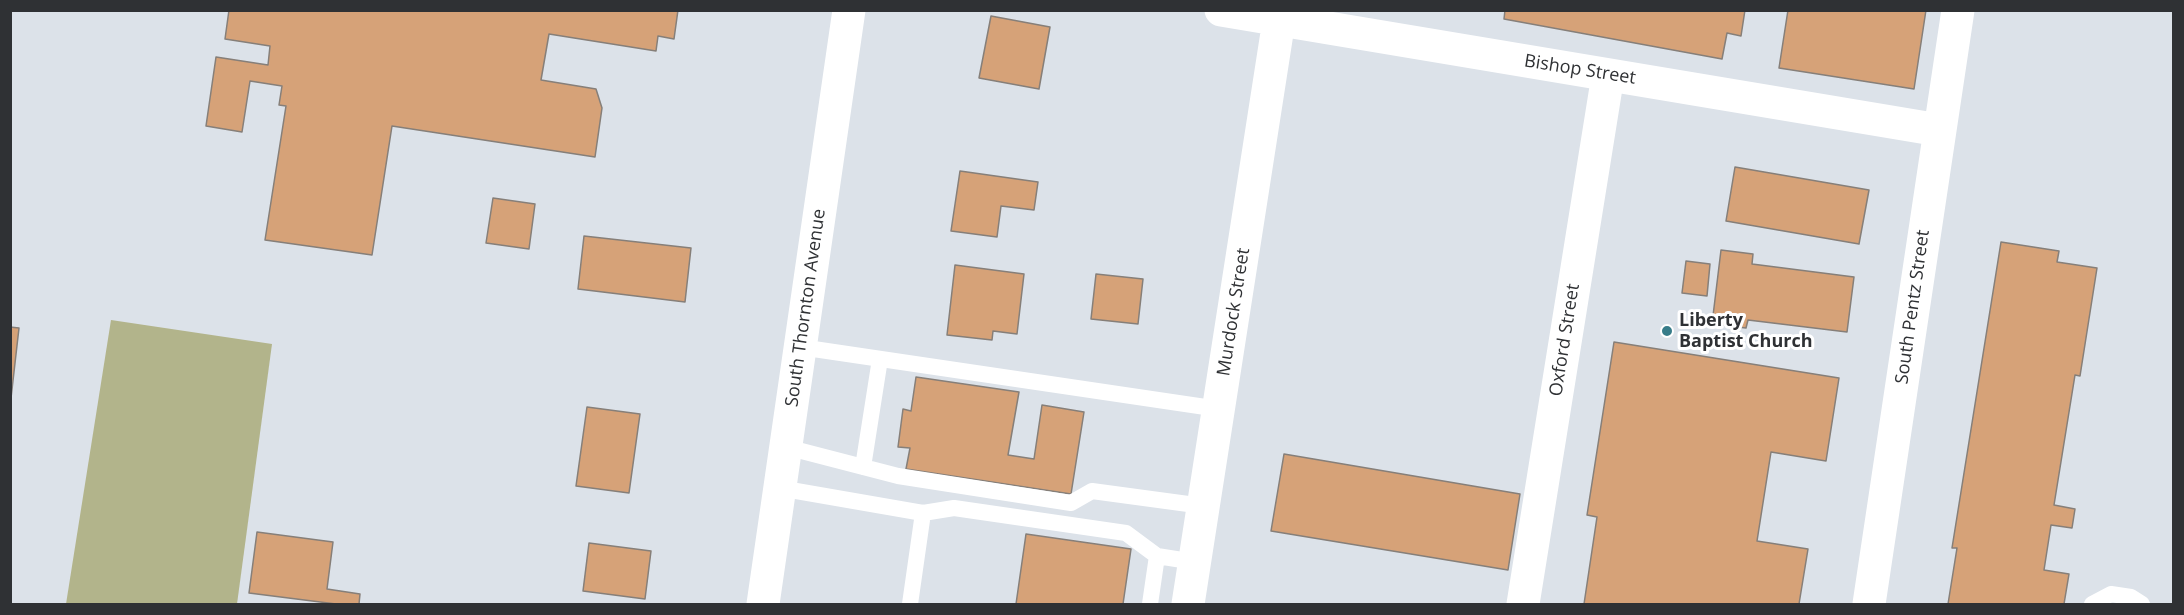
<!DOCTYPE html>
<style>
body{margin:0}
#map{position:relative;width:2184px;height:615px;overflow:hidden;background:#dce2e9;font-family:"Open Sans",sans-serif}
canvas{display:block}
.frame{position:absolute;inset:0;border:12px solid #2f3134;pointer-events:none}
</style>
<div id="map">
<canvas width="2184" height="615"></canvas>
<div class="frame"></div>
</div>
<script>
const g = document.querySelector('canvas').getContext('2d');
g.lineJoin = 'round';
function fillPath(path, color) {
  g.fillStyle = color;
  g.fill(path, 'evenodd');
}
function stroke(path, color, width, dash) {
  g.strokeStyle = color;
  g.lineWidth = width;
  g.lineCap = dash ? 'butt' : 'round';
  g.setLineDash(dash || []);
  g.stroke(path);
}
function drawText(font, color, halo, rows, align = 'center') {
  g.font = font + ' "Open Sans",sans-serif';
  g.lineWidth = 6;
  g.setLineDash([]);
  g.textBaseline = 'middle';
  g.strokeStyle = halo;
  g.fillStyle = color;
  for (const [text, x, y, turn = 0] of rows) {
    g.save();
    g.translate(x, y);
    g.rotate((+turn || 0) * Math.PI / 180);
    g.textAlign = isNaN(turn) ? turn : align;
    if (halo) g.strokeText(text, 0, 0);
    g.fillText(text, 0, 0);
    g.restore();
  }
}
fillPath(new Path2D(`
 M 111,320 L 272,344 L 237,604 L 66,604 Z`), '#b2b48b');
const building = new Path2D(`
 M 229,10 L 678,10 L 674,39 L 658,36 L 656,51 L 549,34 L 541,80 L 596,89 L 602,108 L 595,157 L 392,126 L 372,255 L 265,240 L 286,106 L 279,105 L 282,86 L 250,81 L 242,132 L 206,126 L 216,57 L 268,65 L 270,46 L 225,39 Z
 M 1505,10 L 1745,10 L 1741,36 L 1727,33 L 1722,59 L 1504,19 Z
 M 1788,10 L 1926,10 L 1914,89 L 1779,68 Z
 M 991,16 L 1050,27 L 1039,89 L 979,78 Z
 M 1735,167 L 1869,190 L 1859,244 L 1726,221 Z
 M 960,171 L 1038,182 L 1034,210 L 1001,206 L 997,237 L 951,231 Z
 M 493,198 L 535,204 L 529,249 L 486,243 Z
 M 584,236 L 691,248 L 685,302 L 578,289 Z
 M 2001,242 L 2059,251 L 2057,262 L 2097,268 L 2080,376 L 2075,375 L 2054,505 L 2075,509 L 2072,528 L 2051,525 L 2044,570 L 2069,574 L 2064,604 L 1948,604 L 1957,548 L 1952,548 Z
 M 1721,250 L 1753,254 L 1752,264 L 1854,277 L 1847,332 L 1748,320 L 1746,328 L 1712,324 Z
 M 1686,261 L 1710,264 L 1707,296 L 1682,293 Z
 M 955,265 L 1024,274 L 1017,334 L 993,331 L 992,340 L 947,335 Z
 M 1096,274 L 1143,279 L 1138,324 L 1091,319 Z
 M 10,327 L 19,328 L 10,407 Z
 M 1614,342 L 1839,378 L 1826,461 L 1771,452 L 1757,541 L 1808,549 L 1799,604 L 1584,604 L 1597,517 L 1587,515 Z
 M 916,377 L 1019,392 L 1008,455 L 1034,459 L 1042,405 L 1084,412 L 1071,494 L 906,469 L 910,448 L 898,447 L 903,409 L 911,411 Z
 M 587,407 L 640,414 L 629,493 L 576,486 Z
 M 1284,454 L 1520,494 L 1508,570 L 1271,531 Z
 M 257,532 L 333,542 L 327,589 L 360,594 L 359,604 L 336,604 L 249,593 Z
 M 1026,534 L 1131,549 L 1123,604 L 1016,604 Z
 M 589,543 L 651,551 L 645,599 L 583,591 Z`);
fillPath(building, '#d6a278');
stroke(building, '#867f79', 1.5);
stroke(new Path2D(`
 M 800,347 L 1219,409
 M 786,447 L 898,476 L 1071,503 L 1092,491 L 1203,506
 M 863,467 L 880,359
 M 779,488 L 923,513 L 910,604
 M 923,513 L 954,508 L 1126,533 L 1157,556
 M 1150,604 L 1157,556 L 1195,562
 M 2092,604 L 2111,594 L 2131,597 L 2142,604`), '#fff', 16);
stroke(new Path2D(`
 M 1221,10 L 1939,130
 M 1188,604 L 1279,20
 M 1523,604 L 1608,75
 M 1869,604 L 1958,10`), '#fff', 33);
stroke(new Path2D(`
 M 763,604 L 849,10`), '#fff', 33);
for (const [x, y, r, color] of [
 [1667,331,6,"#377c89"]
]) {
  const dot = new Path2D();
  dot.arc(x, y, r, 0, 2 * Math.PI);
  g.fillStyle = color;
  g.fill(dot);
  stroke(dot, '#fff', 2);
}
drawText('18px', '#2f3134', '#fff', [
 ["Bishop Street",1580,70,9],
 ["South Pentz Street",1913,307,-82],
 ["South Thornton Avenue",806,308,-82],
 ["Murdock Street",1234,312,-81],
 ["Oxford Street",1565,340,-81]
]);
drawText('bold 18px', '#2f3134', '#fff', [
 ["Liberty",1679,321],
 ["Baptist Church",1679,342]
], 'left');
</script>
